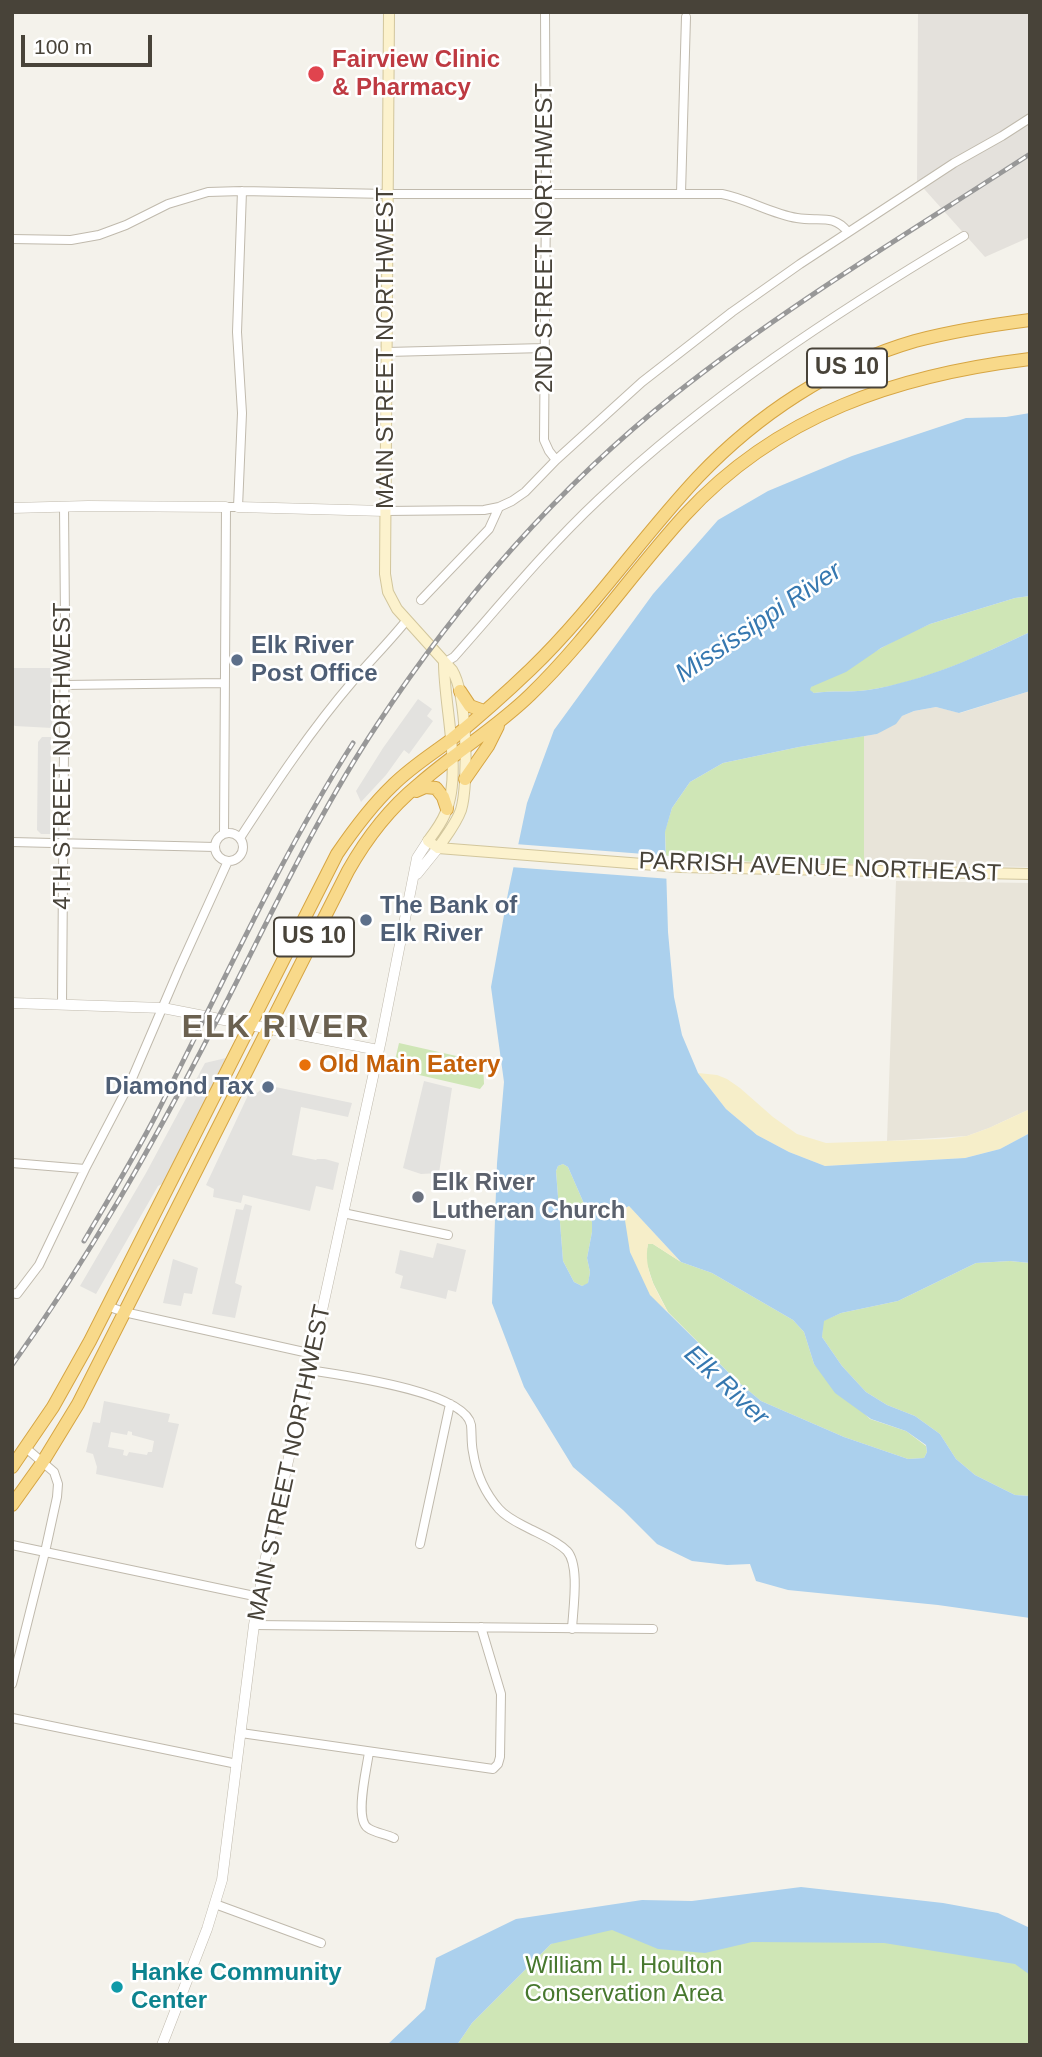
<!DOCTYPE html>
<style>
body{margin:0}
#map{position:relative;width:1042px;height:2057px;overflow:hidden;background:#f4f2eb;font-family:Arial,sans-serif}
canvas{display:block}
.frame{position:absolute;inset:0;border:14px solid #484339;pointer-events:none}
.scale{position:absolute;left:21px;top:35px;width:131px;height:32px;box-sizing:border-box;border:4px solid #484339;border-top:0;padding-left:9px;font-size:21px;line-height:24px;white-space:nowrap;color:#484339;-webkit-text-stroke:5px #fff;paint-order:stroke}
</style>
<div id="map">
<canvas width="1042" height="2057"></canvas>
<div class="frame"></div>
<div class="scale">100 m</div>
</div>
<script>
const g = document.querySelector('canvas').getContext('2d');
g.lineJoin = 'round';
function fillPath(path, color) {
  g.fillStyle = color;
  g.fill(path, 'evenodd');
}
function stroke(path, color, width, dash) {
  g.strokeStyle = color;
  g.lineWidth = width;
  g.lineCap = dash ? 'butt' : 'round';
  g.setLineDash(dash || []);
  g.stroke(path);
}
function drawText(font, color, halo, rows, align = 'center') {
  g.font = font + ' Arial,sans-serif';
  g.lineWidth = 5;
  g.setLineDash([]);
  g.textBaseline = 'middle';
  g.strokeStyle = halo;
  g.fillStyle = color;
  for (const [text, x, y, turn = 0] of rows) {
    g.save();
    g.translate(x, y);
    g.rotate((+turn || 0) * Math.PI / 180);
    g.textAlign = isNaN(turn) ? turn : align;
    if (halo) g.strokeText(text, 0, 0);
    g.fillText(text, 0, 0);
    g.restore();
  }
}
fillPath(new Path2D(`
 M 1030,691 L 1030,867 L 864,864 L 864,736 L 877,734 L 902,716 L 914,711 L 936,707 L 960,713 Z
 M 896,881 L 1030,883 L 1030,1109 L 989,1128 L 967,1136 L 887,1141 Z`), '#e8e4d9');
fillPath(new Path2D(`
 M 918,12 L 1030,12 L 1030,237 L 985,257 L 917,181 Z`), '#e4e1dc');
fillPath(new Path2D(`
 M 1030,596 L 1030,632 C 979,656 924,682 868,690 C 850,693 832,690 814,693 L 810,691 L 810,687 L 905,635 L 930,624 L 1015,598 Z
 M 864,736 L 864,864 L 770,863 L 666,856 L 665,831 L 672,808 L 690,782 L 723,763 L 799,747 Z
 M 399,1043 L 483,1062 L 484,1084 L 480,1089 L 393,1069 Z
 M 563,1164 L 568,1167 L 592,1222 L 592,1232 L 587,1258 L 590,1272 L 588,1284 L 582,1286 L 574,1282 L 563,1261 L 556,1171 L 558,1166 Z
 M 648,1244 L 653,1244 L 681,1262 L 712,1273 L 793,1320 L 804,1332 L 814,1364 L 870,1419 L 906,1431 L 926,1446 L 927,1452 L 924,1458 L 908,1459 L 844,1437 L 761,1401 L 737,1381 L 668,1312 L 653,1283 L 645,1258 Z
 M 1010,1261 L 1030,1263 L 1030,1496 L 1015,1495 L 975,1475 L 956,1459 L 940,1434 L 915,1416 L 887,1405 L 866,1392 L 842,1366 L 822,1337 L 823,1321 L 841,1313 L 898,1301 L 976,1263 Z
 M 610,1912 L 1030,1953 L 1030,2045 L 457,2045 L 472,2023 L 551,1944 Z`), '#cfe6b6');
fillPath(new Path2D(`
 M 698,1073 L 717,1075 L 727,1079 L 740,1088 L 773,1117 L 797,1134 L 826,1143 L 944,1139 L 967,1136 L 989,1128 L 1030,1109 L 1030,1133 L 1000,1149 L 965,1158 L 825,1166 L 789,1152 L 757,1135 L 726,1109 Z
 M 629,1206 L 681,1262 L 653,1244 L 648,1244 C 643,1269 656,1290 668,1312 C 661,1306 653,1300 648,1293 C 636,1272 620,1232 625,1208 Z`), '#f6eec9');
fillPath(new Path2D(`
 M 12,668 L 52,668 L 52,728 L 15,726 L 12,724 Z
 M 418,699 L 432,709 L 427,716 L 433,721 L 409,754 L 404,750 L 386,775 L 361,802 L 356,791 L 383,748 Z
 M 42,737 L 51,737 L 50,834 L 41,834 L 37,830 L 38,742 Z
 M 226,1058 L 162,1184 L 158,1186 L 96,1294 L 80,1286 L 146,1173 L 205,1063 Z
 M 424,1081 L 452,1088 L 439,1173 L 421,1174 L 403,1168 Z
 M 266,1085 L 352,1103 L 348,1117 L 301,1107 L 292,1155 L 316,1160 L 317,1159 L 325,1159 L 339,1163 L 333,1190 L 316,1186 L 310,1211 L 243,1195 L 241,1203 L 213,1197 L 214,1189 L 206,1185 L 250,1091 L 257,1093 Z
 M 245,1204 L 252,1206 L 235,1283 L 242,1286 L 235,1318 L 212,1314 L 236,1209 L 243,1210 Z
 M 437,1243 L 466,1250 L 456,1292 L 448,1290 L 446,1299 L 400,1288 L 403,1276 L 395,1273 L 400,1250 L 433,1258 Z
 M 173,1259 L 198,1268 L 192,1294 L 184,1293 L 181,1306 L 163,1303 Z
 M 104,1401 L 170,1414 L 168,1422 L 179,1424 L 163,1488 L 96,1474 L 97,1467 L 93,1454 L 86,1452 L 93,1422 L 100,1423 ZM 128,1431 L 132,1432 L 132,1435 L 154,1441 L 152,1452 L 148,1452 L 147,1455 L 129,1452 L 127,1456 L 123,1455 L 124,1450 L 108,1447 L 111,1432 L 127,1435 Z`), '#e3e2df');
fillPath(new Path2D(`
 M 1030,413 L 1030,596 L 1015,598 L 930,624 L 881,648 L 846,672 L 811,687 L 810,690 L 814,693 C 832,690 850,693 868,690 C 924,681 979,656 1030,632 L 1030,691 L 959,713 L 936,707 L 914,711 L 902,716 L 896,724 L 877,734 L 799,747 L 723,763 L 690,782 L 672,808 L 665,832 L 668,932 L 674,997 L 682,1035 L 698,1073 L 726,1109 L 757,1135 L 789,1152 L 825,1166 L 965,1158 L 1000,1149 L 1030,1133 L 1030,1263 L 1010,1261 L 976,1263 L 898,1301 L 841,1313 L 824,1321 L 822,1337 L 842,1366 L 866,1392 L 887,1405 L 915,1416 L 940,1434 L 956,1459 L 975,1475 L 1015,1495 L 1030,1496 L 1030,1618 L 938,1605 L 788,1590 L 756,1581 L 750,1564 L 727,1565 L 692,1561 L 657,1544 L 623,1510 L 573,1467 L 524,1387 L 492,1303 L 497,1163 L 504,1082 L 491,987 L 508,893 L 527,803 L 554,730 L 653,594 L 718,520 L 768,491 L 852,456 L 966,418 L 1006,417 ZM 563,1164 L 568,1167 L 592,1222 L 592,1232 L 587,1258 L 590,1272 L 588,1283 L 582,1286 L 574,1282 L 563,1261 L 556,1171 L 558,1166 ZM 629,1206 L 681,1262 L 712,1273 L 793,1320 L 804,1332 L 814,1364 L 835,1393 L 871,1419 L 906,1431 L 926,1445 L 927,1452 L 924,1458 L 908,1459 L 844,1437 L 761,1401 L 737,1381 L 650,1295 L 630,1252 L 624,1214 L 625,1208 Z
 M 801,1887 L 943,1903 L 998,1913 L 1030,1928 L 1030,1975 L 1015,1964 L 884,1943 L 752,1942 L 705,1953 L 658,1949 L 612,1930 L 551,1944 L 472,2023 L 457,2045 L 387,2045 L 425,2009 L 436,1958 L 516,1919 L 642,1900 L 692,1901 Z`), '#abd0ed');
fillPath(new Path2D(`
 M 515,844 L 670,856 L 671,879 L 510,867 Z`), '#f4f2eb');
const minor = new Path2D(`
 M 545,12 L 546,194 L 544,440 L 549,451 L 556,460
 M 681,193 L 686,17
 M 12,239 L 71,240 L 99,235 L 126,225 L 168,204 L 208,192 L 242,191 L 387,194 L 722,194 C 748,199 771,214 797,218 C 819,222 833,213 848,232
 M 387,352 L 544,348
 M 385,511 L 484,510 L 499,507
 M 421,600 L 489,529 L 499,507 L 512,501 L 525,492 L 556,460 L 642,382 L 732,312 L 800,264 L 954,163 L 1002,136 L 1030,118
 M 444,663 L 454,657 C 501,604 546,549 598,500 C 708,396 835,313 964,236
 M 64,685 L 224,683
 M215 847a14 14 0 1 1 28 0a14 14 0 1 1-28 0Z
 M 224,834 L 226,507 L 238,507 L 242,413 L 237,332 L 242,191
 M 240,838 C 275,784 311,730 353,681 C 370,661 389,642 406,621
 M 12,842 L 215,847
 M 62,1004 L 65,620 L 64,507
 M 12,1163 L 85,1169
 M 343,1213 L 448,1235
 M 12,1293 L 17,1294 L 39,1265 L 85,1169 L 131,1081 L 179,969 L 228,861
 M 107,1306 L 124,1312 L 313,1354
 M 309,1370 C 340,1375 465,1391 471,1425 C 472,1434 471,1443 473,1452 C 476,1472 485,1493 499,1509 C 508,1519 519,1523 530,1529 C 542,1535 557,1541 567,1551 C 580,1565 573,1609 572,1629
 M 420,1544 L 450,1404
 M 12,1545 L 259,1597
 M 254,1625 L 653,1629
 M 12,1684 L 45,1552 L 57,1497 L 58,1484 L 54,1472 L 27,1449
 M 12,1718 L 237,1764
 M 241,1733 L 493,1769 L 498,1764 L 500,1757 L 501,1694 L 481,1627
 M 369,1752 C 367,1768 354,1819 368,1828 C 375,1833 386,1834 394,1838
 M 215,1904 L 321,1943`);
const tertiary = new Path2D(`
 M 238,507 L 385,511
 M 12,508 L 88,506 L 226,507
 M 417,874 L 438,848
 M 12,1003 L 163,1008 L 378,1050
 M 162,2045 L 207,1929 L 222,1880 L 254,1625 L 265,1561 L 309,1370 L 381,1040 L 417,858 L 428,841`);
const secondary = new Path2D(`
 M 389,12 L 385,574 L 388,592 L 397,609 L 452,670 C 467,694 469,783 461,810 C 456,824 446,836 438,848
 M 444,663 C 444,707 463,774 445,814 C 441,824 434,833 428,841 L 438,848 L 681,867 L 1030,874`);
const trunk = new Path2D(`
 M 460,691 L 470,706 L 484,711
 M 465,779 L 488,746 L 498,726
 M 416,791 L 425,787 L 436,788 L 443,797 L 447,809
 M 12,1467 L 53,1407 L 90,1341 L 337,854 C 354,829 371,806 393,785 C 411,767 432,754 452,739 C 479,717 506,693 531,669 C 592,610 640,539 698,477 C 757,415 832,365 915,341 C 953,331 991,325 1030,320
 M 12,1505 L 42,1463 L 78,1404 L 348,871 C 366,839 390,808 418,785 C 454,753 495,729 530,695 C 587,640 632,573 685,515 C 778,414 898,375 1030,359`);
stroke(minor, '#c0baad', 10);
stroke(tertiary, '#c0baad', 11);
stroke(secondary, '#d2c69c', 12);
stroke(trunk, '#d6a543', 14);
stroke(minor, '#fff', 8);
stroke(tertiary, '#fff', 10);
stroke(secondary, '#fcf2cd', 10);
stroke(trunk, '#f8d98a', 12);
const rail = new Path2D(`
 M 84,1241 C 108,1200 133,1159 155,1117 C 219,992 277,862 353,743
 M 12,1365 C 91,1255 153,1144 215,1024 C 267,924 314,820 377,725 C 458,602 559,486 674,395 C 786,306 910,232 1030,154`);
stroke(rail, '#989898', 5);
stroke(rail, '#fff', 2.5, [8]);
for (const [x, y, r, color] of [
 [316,74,9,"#e0444e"],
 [237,660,7,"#5c6f8a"],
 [366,920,7,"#5c6f8a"],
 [305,1065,7,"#e8710a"],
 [268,1087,7,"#5c6f8a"],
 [418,1197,7,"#6b7280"],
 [117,1987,7,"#0f9aa8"]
]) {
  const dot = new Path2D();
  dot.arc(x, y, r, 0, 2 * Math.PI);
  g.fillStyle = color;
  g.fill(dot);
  stroke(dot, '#fff', 2.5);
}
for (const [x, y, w] of [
 [847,368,80],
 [314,937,80]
]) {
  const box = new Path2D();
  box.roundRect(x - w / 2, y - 19.5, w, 39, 5);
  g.fillStyle = '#fff';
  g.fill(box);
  stroke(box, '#484339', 2);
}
drawText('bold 23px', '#484339', null, [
 ["US 10",847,368],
 ["US 10",314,937]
]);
drawText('bold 24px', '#be3a42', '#fff', [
 ["Fairview Clinic",332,60],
 ["& Pharmacy",332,88]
], 'left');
drawText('24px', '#484339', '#fff', [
 ["2ND STREET NORTHWEST",545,238,-90],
 ["MAIN STREET NORTHWEST",386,348,-90],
 ["4TH STREET NORTHWEST",63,756,-90],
 ["PARRISH AVENUE NORTHEAST",820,868,2],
 ["MAIN STREET NORTHWEST",290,1463,-78]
]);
drawText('bold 24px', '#4e5e75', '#fff', [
 ["Elk River",251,646],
 ["Post Office",251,674],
 ["The Bank of",380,906],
 ["Elk River",380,934],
 ["Diamond Tax",254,1087,"right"]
], 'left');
drawText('bold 24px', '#c56008', '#fff', [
 ["Old Main Eatery",319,1065]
], 'left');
drawText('bold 24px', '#5b616d', '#fff', [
 ["Elk River",432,1183],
 ["Lutheran Church",432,1211]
], 'left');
drawText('24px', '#47782e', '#fff', [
 ["William H. Houlton",624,1966],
 ["Conservation Area",624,1994]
]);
drawText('bold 24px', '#0d838f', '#fff', [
 ["Hanke Community",131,1973],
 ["Center",131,2001]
], 'left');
drawText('italic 26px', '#3678b0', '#fff', [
 ["Mississippi River",759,623,-34],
 ["Elk River",726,1386,43]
]);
g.letterSpacing = '2px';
drawText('bold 32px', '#6b6150', '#fff', [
 ["ELK RIVER",276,1028]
]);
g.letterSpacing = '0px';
</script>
